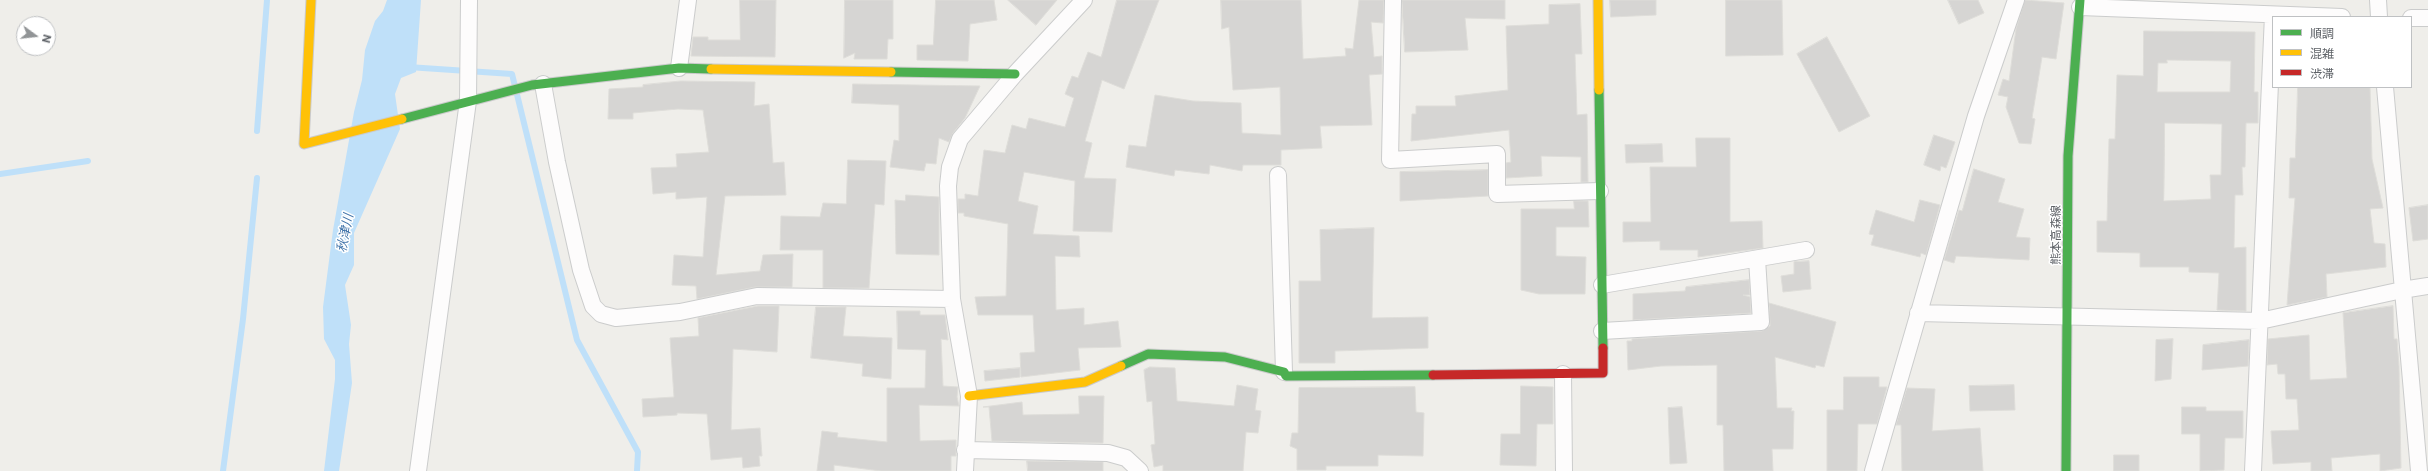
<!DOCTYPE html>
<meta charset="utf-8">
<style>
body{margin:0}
#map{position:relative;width:2428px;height:471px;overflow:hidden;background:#efeeea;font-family:Commissioner,"Noto Sans JP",sans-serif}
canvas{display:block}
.legend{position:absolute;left:2272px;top:16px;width:140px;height:72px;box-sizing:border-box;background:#fff;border:1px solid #bfc1c3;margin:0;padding:5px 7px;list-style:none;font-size:12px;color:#5f6368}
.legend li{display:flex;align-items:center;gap:8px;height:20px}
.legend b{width:20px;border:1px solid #bfc1c3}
.north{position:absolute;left:16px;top:16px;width:40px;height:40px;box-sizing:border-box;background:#fff;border:1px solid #bfc1c3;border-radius:50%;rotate:105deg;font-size:11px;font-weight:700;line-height:16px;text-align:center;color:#5f6368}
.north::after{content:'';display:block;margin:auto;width:14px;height:18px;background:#919496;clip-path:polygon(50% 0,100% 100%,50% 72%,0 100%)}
</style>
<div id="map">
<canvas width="2428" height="471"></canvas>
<ul class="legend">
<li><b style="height:5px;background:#4caf50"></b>順調</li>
<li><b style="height:5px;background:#ffc107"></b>混雑</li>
<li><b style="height:5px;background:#c62828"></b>渋滞</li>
</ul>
<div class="north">N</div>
</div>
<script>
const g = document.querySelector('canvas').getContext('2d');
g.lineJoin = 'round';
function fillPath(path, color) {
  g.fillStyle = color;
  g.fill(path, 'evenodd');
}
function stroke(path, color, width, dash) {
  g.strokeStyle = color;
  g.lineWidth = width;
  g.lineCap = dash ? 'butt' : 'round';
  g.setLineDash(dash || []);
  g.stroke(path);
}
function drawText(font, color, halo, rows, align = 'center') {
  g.font = font + ' Commissioner,"Noto Sans JP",sans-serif';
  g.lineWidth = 3;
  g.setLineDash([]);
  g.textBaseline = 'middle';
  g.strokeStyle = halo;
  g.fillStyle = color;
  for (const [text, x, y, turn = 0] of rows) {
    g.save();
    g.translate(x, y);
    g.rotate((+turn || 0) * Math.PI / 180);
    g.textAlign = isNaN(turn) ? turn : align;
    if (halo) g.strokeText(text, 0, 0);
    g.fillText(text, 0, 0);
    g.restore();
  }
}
fillPath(new Path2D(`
 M 387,0 L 421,0 L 416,72 L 401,78 L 395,94 L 400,129 L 354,233 L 354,265 L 345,285 L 351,325 L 349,344 L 352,383 L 339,471 L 324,471 L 335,379 L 335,360 L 324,339 L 323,307 L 333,230 L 354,112 L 362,80 L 365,50 L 375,21 L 383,11 Z`), '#bfe0f9');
stroke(new Path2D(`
 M 408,67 L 512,74 L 577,340 L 638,452 L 637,471
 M 257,131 L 267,0
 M 0,174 L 88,161
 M 223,471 L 243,319 L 257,178`), '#bfe0f9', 6);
const building = new Path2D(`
 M 740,0 L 776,0 L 775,57 L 691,56 L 693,37 L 708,37 L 708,40 L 740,40 Z
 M 845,0 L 893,0 L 893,39 L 888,39 L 887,59 L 854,59 L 855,53 L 844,58 Z
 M 936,0 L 994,0 L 997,20 L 970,24 L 968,61 L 917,60 L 917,45 L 933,45 Z
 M 1008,0 L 1057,0 L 1036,25 Z
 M 1117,0 L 1159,0 L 1124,89 L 1102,80 L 1085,141 L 1092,143 L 1084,178 L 1116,179 L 1112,232 L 1073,231 L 1075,181 L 1024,172 L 1018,201 L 1038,206 L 1033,234 L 1079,236 L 1080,257 L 1055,256 L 1056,310 L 1084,308 L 1084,325 L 1118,321 L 1121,347 L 1078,348 L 1080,370 L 1021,377 L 1020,353 L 1035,352 L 1033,315 L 978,315 L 975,297 L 1006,296 L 1008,224 L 964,216 L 964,213 L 958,213 L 958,199 L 965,199 L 965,194 L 978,196 L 984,150 L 1005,153 L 1012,125 L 1026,129 L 1029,118 L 1065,127 L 1074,98 L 1065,94 L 1072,76 L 1078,78 L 1088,52 L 1101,57 Z
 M 1221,0 L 1301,0 L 1303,59 L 1346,56 L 1345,48 L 1353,49 L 1359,0 L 1384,0 L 1383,23 L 1371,22 L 1374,57 L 1382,56 L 1382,74 L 1369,75 L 1372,125 L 1320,126 L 1322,148 L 1281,150 L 1281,165 L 1243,165 L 1242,171 L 1210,165 L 1209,174 L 1175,170 L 1174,176 L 1126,167 L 1129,145 L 1146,147 L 1155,95 L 1193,101 L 1241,103 L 1242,133 L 1281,135 L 1280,87 L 1233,90 L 1229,27 L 1222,29 Z
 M 1402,0 L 1505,0 L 1505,19 L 1465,18 L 1468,50 L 1405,52 Z
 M 1610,0 L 1656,0 L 1656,15 L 1611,17 Z
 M 1726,0 L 1782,0 L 1783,55 L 1726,56 Z
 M 1948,0 L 1978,0 L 1984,13 L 1959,24 Z
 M 2025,0 L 2064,3 L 2056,59 L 2042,57 L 2032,118 L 2035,119 L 2031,144 L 2019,143 L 2006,107 L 2008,97 L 1998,95 L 2003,79 L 2009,81 L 2016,29 Z
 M 1580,4 L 1582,54 L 1575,54 L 1577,115 L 1587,114 L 1588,182 L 1581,182 L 1581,157 L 1541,156 L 1542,176 L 1506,178 L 1506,163 L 1511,162 L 1509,130 L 1411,141 L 1412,114 L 1416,114 L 1416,106 L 1456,106 L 1455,96 L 1508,90 L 1506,26 L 1549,24 L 1549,5 Z
 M 2144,31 L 2255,32 L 2254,92 L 2258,92 L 2258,123 L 2246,123 L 2245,167 L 2242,167 L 2243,195 L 2235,195 L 2234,248 L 2246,247 L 2246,311 L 2217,310 L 2219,273 L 2189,272 L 2189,267 L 2140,267 L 2140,253 L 2097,252 L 2097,221 L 2107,221 L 2109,139 L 2115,139 L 2117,75 L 2143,76 ZM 2167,60 L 2231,61 L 2230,92 L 2157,92 L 2158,63 L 2167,63 ZM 2165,123 L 2222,124 L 2221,175 L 2210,175 L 2211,199 L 2164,201 Z
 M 1827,37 L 1870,116 L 1839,132 L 1797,54 Z
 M 681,81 L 755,82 L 754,106 L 769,104 L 773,163 L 784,162 L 786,195 L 725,196 L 716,275 L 760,271 L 763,255 L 793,254 L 792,287 L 755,287 L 697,299 L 696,286 L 672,285 L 674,255 L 703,257 L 707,197 L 676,199 L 676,192 L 653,194 L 651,168 L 677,167 L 676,154 L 709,152 L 703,110 L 678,109 L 633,113 L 633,119 L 608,119 L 609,89 L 643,87 L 643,85 Z
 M 853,84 L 980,86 L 965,118 L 953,133 L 949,142 L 939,138 L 936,164 L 926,163 L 924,171 L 890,167 L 894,140 L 899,141 L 899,105 L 852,103 Z
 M 2298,87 L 2370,87 L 2372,159 L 2383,208 L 2370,209 L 2374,243 L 2385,244 L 2386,267 L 2326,274 L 2327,297 L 2287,305 L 2295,198 L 2289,198 L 2290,158 L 2295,158 Z
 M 1934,135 L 1955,142 L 1946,168 L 1941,166 L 1940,171 L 1924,165 Z
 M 1696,138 L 1730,138 L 1730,222 L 1762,221 L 1763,248 L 1698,257 L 1698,250 L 1660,250 L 1660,241 L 1623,242 L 1623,222 L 1651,222 L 1650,167 L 1696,167 Z
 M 1662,144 L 1663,162 L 1626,163 L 1625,145 Z
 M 848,160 L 886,161 L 884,205 L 875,204 L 869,288 L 823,288 L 823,250 L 780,250 L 781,216 L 820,217 L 823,203 L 846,204 Z
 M 1974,169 L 2005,179 L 1998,202 L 2024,209 L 2016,237 L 2030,238 L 2029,260 L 1956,256 L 1954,263 L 1944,260 L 1959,210 L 1962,211 Z
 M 1488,170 L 1488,196 L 1400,201 L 1400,172 Z
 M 906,195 L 939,197 L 939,255 L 896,254 L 895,200 L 905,201 Z
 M 1920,200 L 1940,205 L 1926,255 L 1921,253 L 1920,257 L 1871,245 L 1874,235 L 1869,234 L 1876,210 L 1914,222 Z
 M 1574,201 L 1588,201 L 1589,227 L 1556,227 L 1556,256 L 1586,257 L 1585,294 L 1539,294 L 1521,290 L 1521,209 L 1574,209 Z
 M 2428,205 L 2428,239 L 2413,241 L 2409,208 Z
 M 1374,228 L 1372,318 L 1428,317 L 1428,348 L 1335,351 L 1335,363 L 1299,363 L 1299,281 L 1321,281 L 1320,230 Z
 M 1809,261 L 1811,289 L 1783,292 L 1781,276 L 1794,274 L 1794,262 Z
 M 1749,280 L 1750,295 L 1743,295 L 1750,297 L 1751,313 L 1633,320 L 1633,294 L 1685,291 L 1686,287 Z
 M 1769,303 L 1836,322 L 1824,367 L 1816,365 L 1815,368 L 1775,357 L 1777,408 L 1792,408 L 1791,411 L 1794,411 L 1793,449 L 1772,449 L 1773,471 L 1724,471 L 1723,425 L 1717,425 L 1717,365 L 1661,366 L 1628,370 L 1627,341 L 1632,341 L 1632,339 L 1762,331 L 1770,326 Z
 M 758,306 L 779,306 L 777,352 L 733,349 L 731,430 L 760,428 L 762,456 L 759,456 L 760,466 L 743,468 L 742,457 L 711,460 L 707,414 L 677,413 L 677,415 L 643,417 L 642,399 L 674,397 L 670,338 L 699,336 L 698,318 Z
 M 2393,306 L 2394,339 L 2397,339 L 2399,366 L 2401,468 L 2380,471 L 2380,454 L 2331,458 L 2332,471 L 2311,471 L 2311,462 L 2273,464 L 2271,431 L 2299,430 L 2297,399 L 2286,399 L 2285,374 L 2278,374 L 2277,364 L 2267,365 L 2268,339 L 2309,335 L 2310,380 L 2347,378 L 2343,313 Z
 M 816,307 L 846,307 L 843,336 L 892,338 L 891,379 L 862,376 L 863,364 L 811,358 Z
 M 897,311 L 920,311 L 920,315 L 945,315 L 948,340 L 941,339 L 943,386 L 958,387 L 957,397 L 959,406 L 919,405 L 920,441 L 956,440 L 956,456 L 951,456 L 951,471 L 881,471 L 834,465 L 834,471 L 817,471 L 822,431 L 838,433 L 837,437 L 887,442 L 887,388 L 925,388 L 926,350 L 898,349 Z
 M 2173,339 L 2171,379 L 2155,381 L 2156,340 Z
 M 2249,340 L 2248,366 L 2202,370 L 2203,345 Z
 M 1150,367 L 1175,368 L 1177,401 L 1234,406 L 1237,385 L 1258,389 L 1255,410 L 1261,411 L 1258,433 L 1246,432 L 1243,471 L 1163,471 L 1163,465 L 1154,467 L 1151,445 L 1155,444 L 1152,401 L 1147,402 L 1144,370 Z
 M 1020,368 L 1020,377 L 985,381 L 984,371 Z
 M 1844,377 L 1879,377 L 1879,387 L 1887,387 L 1877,424 L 1858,424 L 1857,471 L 1827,471 L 1827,410 L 1843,410 Z
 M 2014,385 L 2015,410 L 1970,411 L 1969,386 Z
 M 1521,386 L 1553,387 L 1553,424 L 1537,424 L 1536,466 L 1500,465 L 1501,434 L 1520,434 Z
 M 1415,387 L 1416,412 L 1424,413 L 1423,456 L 1378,455 L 1378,466 L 1326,466 L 1326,470 L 1297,470 L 1297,449 L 1290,446 L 1292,433 L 1298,433 L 1299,388 Z
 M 1907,388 L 1935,389 L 1932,431 L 1980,428 L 1983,471 L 1902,471 L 1901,425 L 1896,425 Z
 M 1079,396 L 1104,396 L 1103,443 L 992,441 L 989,407 L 983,407 L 1022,402 L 1023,415 L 1079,414 Z
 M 1682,407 L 1687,463 L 1670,464 L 1668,408 Z
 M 2182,407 L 2206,407 L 2206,411 L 2243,411 L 2243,438 L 2225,438 L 2224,470 L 2200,471 L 2200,434 L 2182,434 Z
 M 2114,455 L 2139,455 L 2139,471 L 2114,471 Z
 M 1027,461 L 1103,462 L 1103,471 L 1028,471 Z`);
fillPath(building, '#d6d5d3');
stroke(building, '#deddd9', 1);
const street = new Path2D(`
 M 1393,0 L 1390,160 L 1497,154 L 1497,194 L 1600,191
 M 2378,0 L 2379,17
 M 2080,7 L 2342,17
 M 2411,18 L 2428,18
 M 679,68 L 688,0
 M 543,84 L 557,162 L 581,270 L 593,306 L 601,314 L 616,318 L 680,312 L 757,296 L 952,299
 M 2385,87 L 2419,471
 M 1278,175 L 1284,372
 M 1602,285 L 1806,250
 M 1918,313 L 2260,321 L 2402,290 L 2428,286
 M 1602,331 L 1761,322 L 1757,259
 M 1563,374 L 1564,471
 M 965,450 L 1108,453 L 1126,458 L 1140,471
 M 418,471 L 468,101 L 469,0
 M 965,471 L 969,396 L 952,299 L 948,186 L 950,167 L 960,139 L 1015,74 L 1084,0
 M 1873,471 L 1976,116 L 2016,0
 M 2253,471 L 2273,15`);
const fast = new Path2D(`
 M 891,72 L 1015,74
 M 1599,90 L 1603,348
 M 402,119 L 532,85 L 679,68 L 711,69
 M 1121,366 L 1148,354 L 1225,357 L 1284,372 L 1286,376 L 1433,375
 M 2066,471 L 2068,156 L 2080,0`);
const slow = new Path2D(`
 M 311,0 L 304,144 L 402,119
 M 1598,0 L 1599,90
 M 711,69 L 891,72
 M 969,396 L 1085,382 L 1121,366`);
const jam = new Path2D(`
 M 1433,375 L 1603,373 L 1603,348`);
stroke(street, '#cbcccc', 18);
stroke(fast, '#cacacb', 11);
stroke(slow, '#cacacb', 11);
stroke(jam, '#cacacb', 11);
stroke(street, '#fdfcfc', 16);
stroke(fast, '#4caf50', 9);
stroke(slow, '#ffc107', 9);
stroke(jam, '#c62828', 9);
drawText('12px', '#5f6368', '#fff', [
 ["熊本高森線",2056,235,-90]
]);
drawText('italic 13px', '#4174aa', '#fff', [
 ["秋津川",345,233,-79]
]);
</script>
